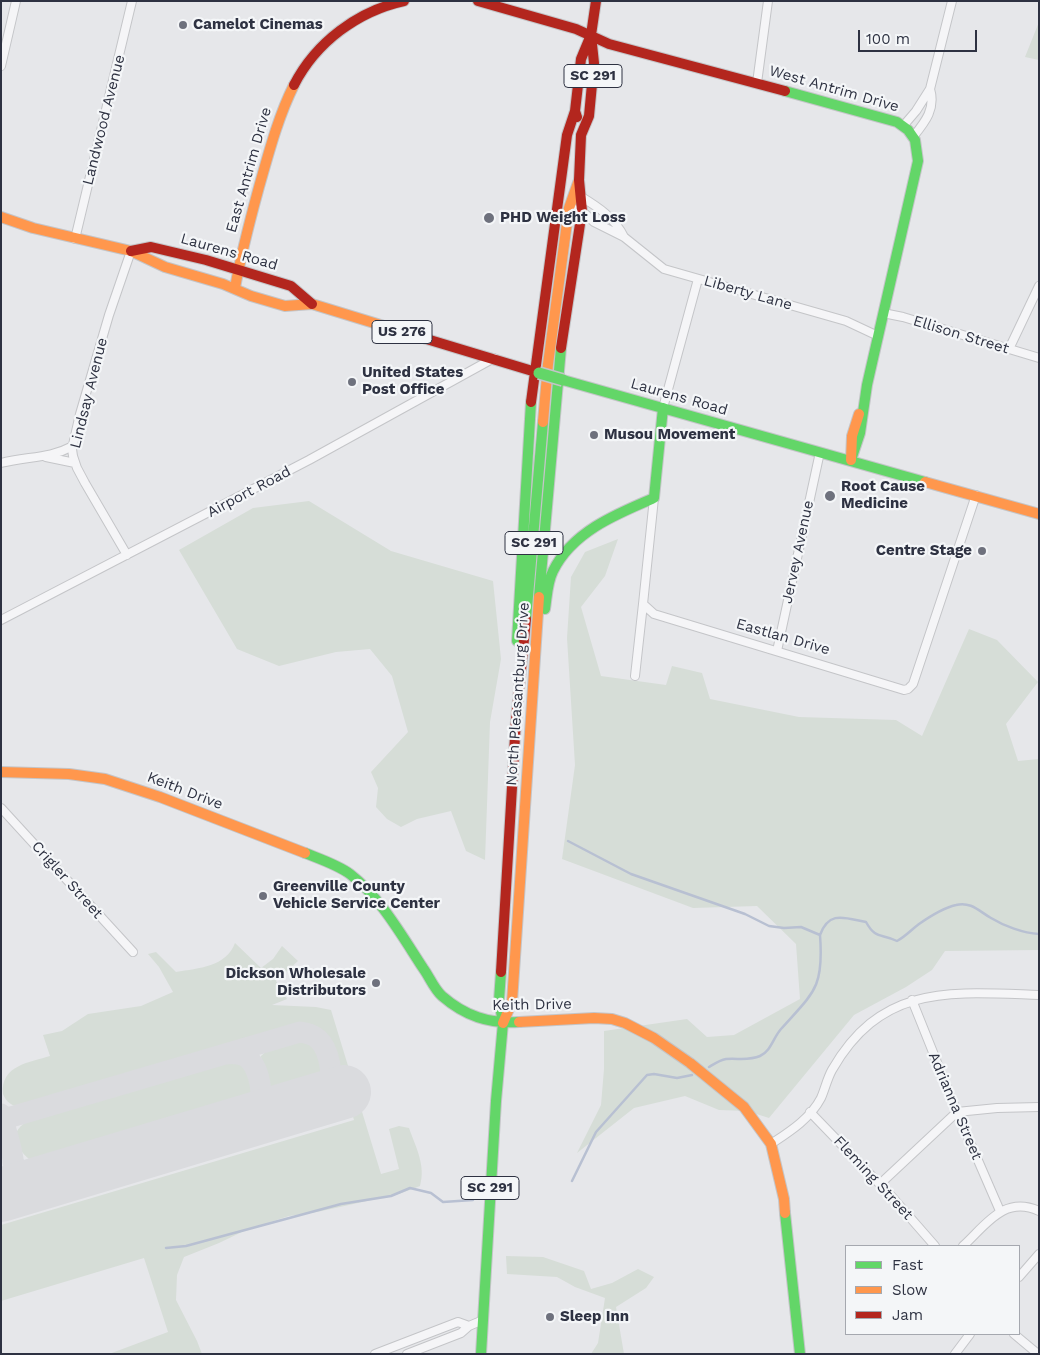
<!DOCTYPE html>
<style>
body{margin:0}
#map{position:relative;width:1040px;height:1355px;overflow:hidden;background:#e6e7ea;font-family:"Work Sans",sans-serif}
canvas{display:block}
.frame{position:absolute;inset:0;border:2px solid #2e3242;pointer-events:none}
.legend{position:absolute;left:845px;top:1245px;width:175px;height:90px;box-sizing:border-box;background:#f4f6f8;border:1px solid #a5a8af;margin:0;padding:6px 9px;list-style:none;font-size:15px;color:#2e3242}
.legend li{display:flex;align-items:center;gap:10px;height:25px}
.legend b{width:25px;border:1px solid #a5a8af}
.scale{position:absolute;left:858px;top:30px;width:119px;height:22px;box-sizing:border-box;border:2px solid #2e3242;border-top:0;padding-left:6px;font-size:15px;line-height:18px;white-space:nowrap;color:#2e3242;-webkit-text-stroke:4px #f4f6f8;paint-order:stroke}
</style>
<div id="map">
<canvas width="1040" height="1355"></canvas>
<div class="frame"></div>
<ul class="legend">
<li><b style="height:6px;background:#63d668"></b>Fast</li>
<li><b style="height:6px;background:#ff974d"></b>Slow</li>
<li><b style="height:6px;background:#b3261e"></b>Jam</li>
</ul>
<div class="scale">100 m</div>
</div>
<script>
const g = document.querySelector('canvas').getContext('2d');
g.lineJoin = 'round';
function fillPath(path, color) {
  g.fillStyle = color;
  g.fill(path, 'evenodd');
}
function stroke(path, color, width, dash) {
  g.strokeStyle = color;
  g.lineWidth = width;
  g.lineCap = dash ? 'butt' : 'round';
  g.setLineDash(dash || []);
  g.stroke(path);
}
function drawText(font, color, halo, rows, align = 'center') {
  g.font = font + ' "Work Sans",sans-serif';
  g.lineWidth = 4.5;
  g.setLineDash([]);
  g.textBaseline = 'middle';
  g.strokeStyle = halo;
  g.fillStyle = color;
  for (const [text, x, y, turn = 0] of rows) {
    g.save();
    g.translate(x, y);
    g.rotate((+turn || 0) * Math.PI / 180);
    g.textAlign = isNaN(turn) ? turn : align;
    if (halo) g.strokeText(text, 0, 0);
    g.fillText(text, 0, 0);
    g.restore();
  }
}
fillPath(new Path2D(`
 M 1039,22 L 1039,60 L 1025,57 Z
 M 309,501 L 391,551 L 493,581 L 501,659 L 490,722 L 485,860 L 466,851 L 451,811 L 417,819 L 401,827 L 387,819 L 376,807 L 378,788 L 371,772 L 408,732 L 392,676 L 370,649 L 336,652 L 279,666 L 237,649 L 179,550 L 253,508 Z
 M 618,539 L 605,576 L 581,607 L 601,676 L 666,685 L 672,666 L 702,673 L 710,699 L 799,717 L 896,720 L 922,736 L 969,629 L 997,640 L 1038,682 L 1006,724 L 1018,761 L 1039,759 L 1039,950 L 945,951 L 932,970 L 906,987 L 854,1015 L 769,1118 L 747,1111 L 719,1110 L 685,1096 L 634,1108 L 577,1153 L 601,1105 L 604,1069 L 604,1031 L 687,1019 L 707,1037 L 734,1035 L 800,999 L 796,944 L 757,906 L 693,908 L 562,859 L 575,765 L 567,638 L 571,577 L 585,552 Z
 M 235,943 L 261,968 L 273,959 L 282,946 L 298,961 L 276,981 L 287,999 L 272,1005 L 316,1007 L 331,1010 L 381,1174 L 399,1169 L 389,1129 L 399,1126 L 409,1128 C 416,1148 426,1165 420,1186 L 399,1194 L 317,1212 L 289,1216 L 246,1230 L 219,1243 L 184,1257 L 177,1275 L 176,1300 L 197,1341 L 202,1354 L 109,1354 L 168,1332 L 144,1258 L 1,1301 L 1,1225 L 354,1120 L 334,1051 C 326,1034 320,1027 301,1024 L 21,1107 C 13,1107 6,1102 3,1094 C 0,1065 31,1062 50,1056 L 43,1035 L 62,1031 L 88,1014 L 141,1006 L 173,992 L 159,967 L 148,954 L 156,952 L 176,972 C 199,968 226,967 235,943 Z
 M 301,1040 C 318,1045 321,1055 323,1072 L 270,1087 C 263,1077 262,1068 261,1056 C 271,1045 287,1043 301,1040 Z
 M 228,1060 C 247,1058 252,1076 254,1092 L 30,1160 C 14,1146 8,1131 30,1120 Z
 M 506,1256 L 543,1257 L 584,1271 L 591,1289 L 612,1283 L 638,1269 L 654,1277 L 646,1288 L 616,1307 L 624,1354 L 591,1354 L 598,1343 L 605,1298 L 575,1287 L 557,1277 L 507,1274 Z`), '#d6ddd7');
stroke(new Path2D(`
 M 568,841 L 631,874 L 745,914 L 769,926 L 784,928 L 801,927 L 820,935 C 829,910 845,918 866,922 C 876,940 881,933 897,941 C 905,937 911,930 919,924 C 929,917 943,908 956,905 C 971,901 980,912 991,918 C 1004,926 1023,933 1039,934
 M 709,1067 C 714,1064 720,1060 726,1059 C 738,1058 749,1061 760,1056 C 771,1051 773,1038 781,1029 C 814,992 824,988 820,935
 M 572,1181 L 596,1132 L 647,1075 L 654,1074 L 677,1078 L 692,1075
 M 166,1248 L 186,1246 L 341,1204 L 391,1196 L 410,1188 L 431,1193 L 443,1202 L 473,1200`), '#b8c0d2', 2.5);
stroke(new Path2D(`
 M 225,1054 C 232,1053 238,1053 245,1056 C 260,1065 266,1100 256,1114 C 253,1118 247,1120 243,1122
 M 1,1114 C 6,1130 19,1167 12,1183 C 10,1188 6,1191 1,1194
 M 1,1120 L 300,1032 C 306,1033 313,1034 318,1039 C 329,1049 335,1077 327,1091 C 324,1096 320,1098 315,1101
 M 13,1162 C 21,1175 29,1182 45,1182`), '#dadbde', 21);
stroke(new Path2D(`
 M 1,1195 L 344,1092`), '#dadbde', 54);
const street = new Path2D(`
 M 1,66 L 16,1
 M 757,83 L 768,1
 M 904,125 L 916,111 L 930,89 L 952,1
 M 913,137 C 925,122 936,109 930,89
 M 580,196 C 598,207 615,218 624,237
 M 569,208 L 582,211 L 594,222 L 624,237 L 664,269 L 846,321 L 878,336
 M 75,239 L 132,1
 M 883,313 L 903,317 L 1039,358
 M 1009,349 L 1039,286
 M 663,408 L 698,279
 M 46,457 L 75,463
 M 1,463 C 27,456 49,459 73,446
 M 654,498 L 643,604 L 654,614 L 904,690 L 908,689 L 913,684 L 976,495
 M 127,555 L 85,483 L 77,468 L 73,456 L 72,449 L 80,414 L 109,315 L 131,251
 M 1,620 L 309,460 L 494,358
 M 777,651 L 820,452
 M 635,676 L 643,604
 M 1,808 L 133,952
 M 912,1000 L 957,1112 L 1000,1211
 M 810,1112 L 893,1198 L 935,1246
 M 771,1144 C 789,1132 810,1119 821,1098 C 825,1089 827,1079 832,1070 C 882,983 951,992 1039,995
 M 880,1184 L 957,1112 L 997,1108 L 1039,1107
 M 963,1246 C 986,1225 1004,1195 1039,1211
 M 1019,1277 L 1039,1254
 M 1014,1334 L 1038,1354
 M 375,1354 L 458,1322 L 469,1326
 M 407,1354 L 461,1333 L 469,1326 L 483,1320
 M 955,1354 L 970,1334`);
const fast = new Path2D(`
 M 785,91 L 897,122 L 908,130 L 915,140 L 918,161 L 867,385 L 860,433 L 851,460
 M 563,380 L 925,482
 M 539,597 L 561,348
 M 545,609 C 547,597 547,583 553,571 C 572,532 616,514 654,498 L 663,408
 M 526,619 L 543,422
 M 517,641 L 531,402
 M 305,853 C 320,859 338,865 350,874 C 380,897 402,936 423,968 C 429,976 434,989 442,996 C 465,1016 489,1024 519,1022
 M 785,1213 L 800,1354
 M 481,1354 L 496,1101 L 503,1023 L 499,1000 L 501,972`);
const slow = new Path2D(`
 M 1,217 L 33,228 L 131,251 L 165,267 L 223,284 L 251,296 L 285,306 L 312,304 L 410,334
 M 235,288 C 241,254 250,220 259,187 C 269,152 278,117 294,85
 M 543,422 L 548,364 L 569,208 L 579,180
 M 851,460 L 852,436 L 859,414
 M 925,482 L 1039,514
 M 1,772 L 69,774 L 105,779 L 160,797 L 305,853
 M 519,1022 L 594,1018 L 612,1019 L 625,1023 L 654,1038 L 690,1063 L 744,1107 L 771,1144 L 784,1199 L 785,1213
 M 503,1023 L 512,1002 L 539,597`);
const jam = new Path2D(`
 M 478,1 L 576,29 L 609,44 L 785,91
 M 294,85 C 316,42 358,11 404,1
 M 577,117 L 575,111 L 581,59 L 591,35 L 596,1
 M 131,251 L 151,247 L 206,260 L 291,286 L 312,304
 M 410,334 L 539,373
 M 561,348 L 582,211 L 579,180 L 581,135 L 589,116 L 594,63 L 591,35
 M 531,402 L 567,135 L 575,111
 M 501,972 L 516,720 L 526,619`);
stroke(street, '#c4c5c8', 10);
stroke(fast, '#c4c5c8', 12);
stroke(slow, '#c4c5c8', 12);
stroke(jam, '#c4c5c8', 12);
stroke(street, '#f5f5f7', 8);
stroke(fast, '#63d668', 10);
stroke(slow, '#ff974d', 10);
stroke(jam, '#b3261e', 10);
const fastBridge = new Path2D(`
 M 539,373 L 563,380`);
stroke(fastBridge, '#c3c4c7', 14, []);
stroke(fastBridge, '#63d668', 11);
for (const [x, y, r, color] of [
 [183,25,5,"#6e717d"],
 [489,218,6,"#6e717d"],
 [352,382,5,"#6e717d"],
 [594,435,5,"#6e717d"],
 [830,496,6,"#6e717d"],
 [982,551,5,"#6e717d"],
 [263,896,5,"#6e717d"],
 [376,983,5,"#6e717d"],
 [550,1317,5,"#6e717d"]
]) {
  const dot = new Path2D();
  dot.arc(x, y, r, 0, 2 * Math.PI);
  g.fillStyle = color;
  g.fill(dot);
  stroke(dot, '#f4f6f8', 2);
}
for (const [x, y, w] of [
 [593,76,58],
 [402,332,60],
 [534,543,58],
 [490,1188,58]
]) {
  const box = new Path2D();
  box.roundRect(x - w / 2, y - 11.5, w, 23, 4);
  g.fillStyle = '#f4f6f8';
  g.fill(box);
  stroke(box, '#2e3242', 1);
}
drawText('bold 14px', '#2e3242', null, [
 ["SC 291",593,76],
 ["US 276",402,332],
 ["SC 291",534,543],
 ["SC 291",490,1188]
]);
drawText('bold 15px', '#2e3242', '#f4f6f8', [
 ["Camelot Cinemas",193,25],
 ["PHD Weight Loss",500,218],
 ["United States",362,373],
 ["Post Office",362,390],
 ["Musou Movement",604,435],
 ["Root Cause",841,487],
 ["Medicine",841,504],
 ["Centre Stage",972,551,"right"],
 ["Greenville County",273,887],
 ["Vehicle Service Center",273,904],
 ["Dickson Wholesale",366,974,"right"],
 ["Distributors",366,991,"right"],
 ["Sleep Inn",560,1317]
], 'left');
drawText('15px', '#2e3242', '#f4f6f8', [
 ["West Antrim Drive",834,89,16],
 ["Landwood Avenue",104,120,-76],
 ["East Antrim Drive",249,170,-74],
 ["Laurens Road",229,252,16],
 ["Liberty Lane",748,293,16],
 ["Ellison Street",961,335,17],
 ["Lindsay Avenue",89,393,-76],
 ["Laurens Road",679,397,16],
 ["Airport Road",249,492,-28],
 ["Jervey Avenue",798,552,-78],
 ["Eastlan Drive",783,637,16],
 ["North Pleasantburg Drive",518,694,-86],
 ["Keith Drive",185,791,21],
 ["Crigler Street",67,880,48],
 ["Keith Drive",532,1005,-1],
 ["Adrianna Street",955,1106,67],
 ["Fleming Street",873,1178,47]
]);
</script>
